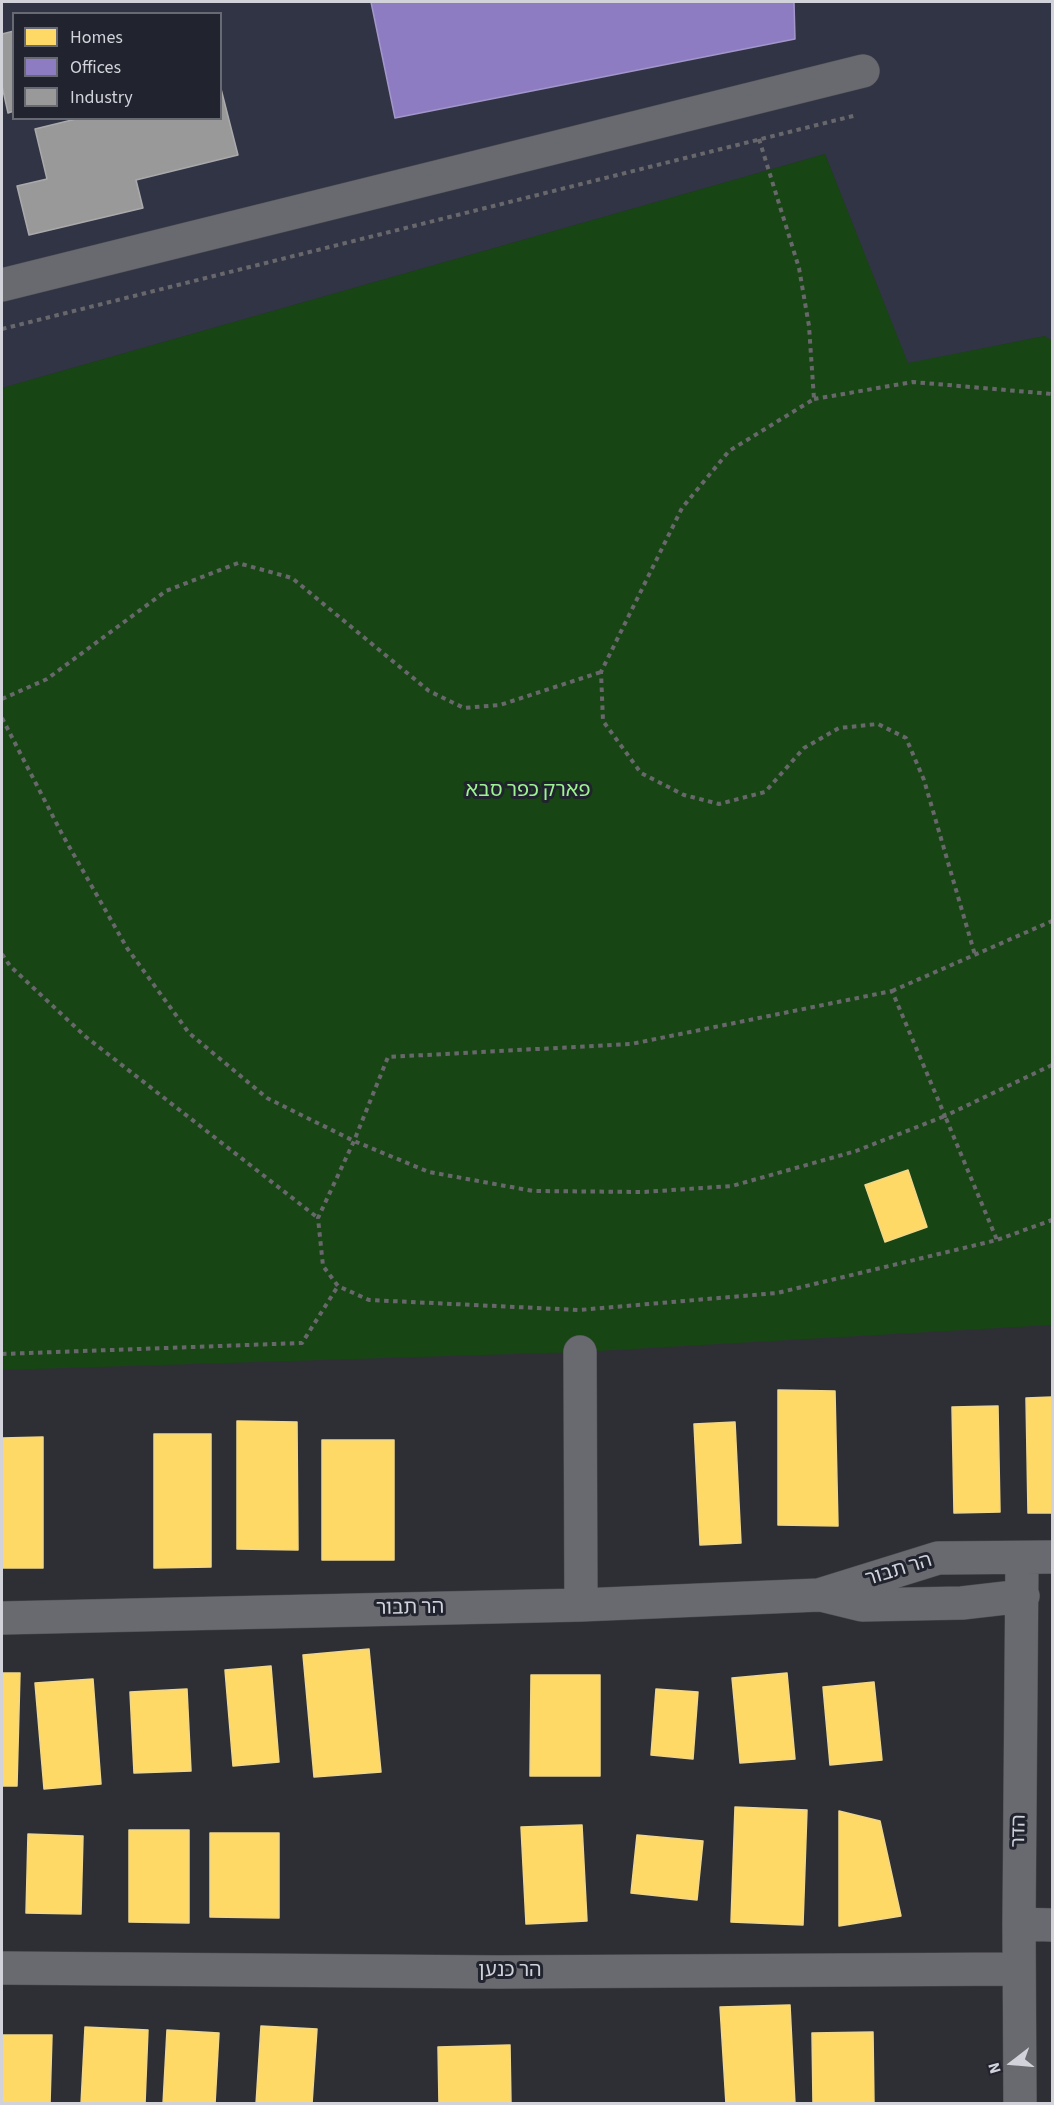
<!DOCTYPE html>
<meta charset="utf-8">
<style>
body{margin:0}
#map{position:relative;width:1054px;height:2105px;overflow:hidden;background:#2e2f35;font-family:"Source Sans 3",sans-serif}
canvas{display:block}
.frame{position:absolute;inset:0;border:3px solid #d1d2da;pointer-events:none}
.legend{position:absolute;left:12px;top:12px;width:210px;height:108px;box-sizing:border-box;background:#21232e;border:2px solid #676973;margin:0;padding:8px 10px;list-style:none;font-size:18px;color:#d1d2da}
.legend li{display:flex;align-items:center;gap:12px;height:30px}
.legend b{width:30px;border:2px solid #676973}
.north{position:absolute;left:982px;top:2033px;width:60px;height:60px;-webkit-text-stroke:4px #21232e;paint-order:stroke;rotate:254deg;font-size:16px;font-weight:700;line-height:24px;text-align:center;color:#d1d2da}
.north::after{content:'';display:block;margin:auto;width:21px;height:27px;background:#d1d2da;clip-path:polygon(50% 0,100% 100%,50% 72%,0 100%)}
</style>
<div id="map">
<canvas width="1054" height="2105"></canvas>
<div class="frame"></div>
<ul class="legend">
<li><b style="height:16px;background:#ffd966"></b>Homes</li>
<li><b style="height:16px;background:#8e7cc3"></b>Offices</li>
<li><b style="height:16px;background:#999"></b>Industry</li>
</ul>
<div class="north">N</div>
</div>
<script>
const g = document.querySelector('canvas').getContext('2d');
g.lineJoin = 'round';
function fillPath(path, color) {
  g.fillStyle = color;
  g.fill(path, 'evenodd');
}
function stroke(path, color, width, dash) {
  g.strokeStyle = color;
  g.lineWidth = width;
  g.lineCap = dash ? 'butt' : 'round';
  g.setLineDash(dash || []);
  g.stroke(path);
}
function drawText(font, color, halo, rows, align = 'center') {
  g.font = font + ' "Source Sans 3","Noto Sans Hebrew",sans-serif';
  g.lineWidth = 6;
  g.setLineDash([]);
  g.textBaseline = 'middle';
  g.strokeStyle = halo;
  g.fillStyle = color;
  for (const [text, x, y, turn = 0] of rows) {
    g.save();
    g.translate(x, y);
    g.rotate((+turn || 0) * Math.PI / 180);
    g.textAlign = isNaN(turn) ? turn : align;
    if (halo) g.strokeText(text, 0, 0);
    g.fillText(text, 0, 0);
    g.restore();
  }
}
fillPath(new Path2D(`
 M 2,2 L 1052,2 L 1052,341 L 1045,336 L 908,364 L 825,154 L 2,388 ZM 14,14 L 220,14 L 220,118 L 14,118 Z`), '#313444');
fillPath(new Path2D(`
 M 825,154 L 908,363 L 1045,336 L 1052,341 L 1052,1325 L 580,1352 L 2,1370 L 2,388 Z`), '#184514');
const homes = new Path2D(`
 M 908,1170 L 927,1227 L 885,1242 L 865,1185 Z
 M 778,1390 L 835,1391 L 838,1526 L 778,1525 Z
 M 1052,1397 L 1052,1513 L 1028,1513 L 1026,1398 Z
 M 998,1406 L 1000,1512 L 954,1513 L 952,1407 Z
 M 237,1421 L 297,1422 L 298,1550 L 237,1549 Z
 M 735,1422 L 741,1543 L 700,1545 L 694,1424 Z
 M 154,1434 L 211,1434 L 211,1567 L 154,1568 Z
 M 43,1437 L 43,1568 L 2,1568 L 2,1438 Z
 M 322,1440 L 394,1440 L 394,1560 L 322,1560 Z
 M 369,1649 L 381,1772 L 314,1777 L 303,1655 Z
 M 271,1666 L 279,1762 L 233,1766 L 225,1670 Z
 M 2,1673 L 20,1673 L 17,1786 L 2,1786 Z
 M 787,1673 L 795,1759 L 740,1763 L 732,1678 Z
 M 531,1675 L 600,1675 L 600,1776 L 530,1776 Z
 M 93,1679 L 101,1784 L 44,1789 L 35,1683 Z
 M 874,1682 L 882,1760 L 830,1765 L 823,1687 Z
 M 187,1689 L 191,1771 L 134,1773 L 130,1692 Z
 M 656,1689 L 698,1692 L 693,1759 L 651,1755 Z
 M 735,1807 L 807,1810 L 803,1925 L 731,1922 Z
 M 839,1811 L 880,1821 L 901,1916 L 839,1926 Z
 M 582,1825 L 587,1921 L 526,1924 L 521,1827 Z
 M 129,1830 L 189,1830 L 189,1923 L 129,1922 Z
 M 210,1833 L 279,1833 L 279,1918 L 210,1917 Z
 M 28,1834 L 83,1836 L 81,1914 L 26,1913 Z
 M 637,1835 L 703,1841 L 697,1900 L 631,1893 Z
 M 790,2005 L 795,2104 L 726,2104 L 720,2007 Z
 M 261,2026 L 317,2029 L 312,2104 L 256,2104 Z
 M 85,2027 L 148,2030 L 145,2104 L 81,2104 Z
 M 167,2030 L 219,2033 L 215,2104 L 163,2104 Z
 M 873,2032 L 874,2104 L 813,2104 L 812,2033 Z
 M 2,2035 L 52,2035 L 50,2104 L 2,2104 Z
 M 510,2045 L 511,2104 L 439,2104 L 438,2047 Z`);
fillPath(homes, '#ffd966');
stroke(homes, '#f1d789', 1.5);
const offices = new Path2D(`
 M 371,2 L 794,2 L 795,39 L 395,118 Z`);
fillPath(offices, '#8e7cc3');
stroke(offices, '#a296ca', 1.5);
const industry = new Path2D(`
 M 14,31 L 14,111 L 8,113 L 2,86 L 2,34 Z
 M 220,85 L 238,155 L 136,180 L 143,208 L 29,235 L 17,186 L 47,179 L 35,129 L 80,118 L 220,118 Z`);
fillPath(industry, '#999');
stroke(industry, '#aaaaac', 1.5);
const minor = new Path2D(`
 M 2,285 L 863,71
 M 580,1352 L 581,1605
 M 821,1595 L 862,1605 L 962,1603 L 1023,1596
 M 2,1618 L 581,1605 L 819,1595 L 938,1558 L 1052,1557
 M 1019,1924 L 1052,1925
 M 2,1968 L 498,1972 L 1019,1969
 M 1020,2104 L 1019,1924 L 1022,1558`);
stroke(minor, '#4b4c52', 34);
stroke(new Path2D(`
 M 759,139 L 799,268 L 809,326 L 814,399 L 729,451 L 682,508 L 601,672 L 603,721 L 641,773 L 684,795 L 719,804 L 765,792 L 804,748 L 839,728 L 878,724 L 906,738 L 924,780 L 975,955
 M 2,329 L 857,115
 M 814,399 L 913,382 L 1052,394
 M 2,699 L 47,679 L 166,591 L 238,563 L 292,578 L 429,691 L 464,708 L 500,705 L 601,672
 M 2,718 L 62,834 L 127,948 L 189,1033 L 267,1098 L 354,1141 L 429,1172 L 533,1191 L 643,1192 L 732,1186 L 856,1151 L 945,1116 L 997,1240
 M 2,954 L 10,966 L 86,1037 L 318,1218
 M 892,991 L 1052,921
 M 1052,1065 L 945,1116 L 892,991 L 631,1044 L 388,1057 L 354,1141 L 318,1218 L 323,1266 L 338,1286 L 369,1300 L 579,1310 L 777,1293 L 997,1240 L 1052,1220
 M 2,1354 L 302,1343 L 338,1286`), '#68686c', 4, [4.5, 4.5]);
stroke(minor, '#696a6f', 33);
drawText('20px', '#9df292', '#21232e', [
 ["פארק כפר סבא",528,792]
]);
drawText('20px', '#d1d2da', '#21232e', [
 ["הר תבור",899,1571,-17],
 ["הר תבור",410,1609,-1],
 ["הדר",1020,1831,-89],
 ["הר כנען",510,1972]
]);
</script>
